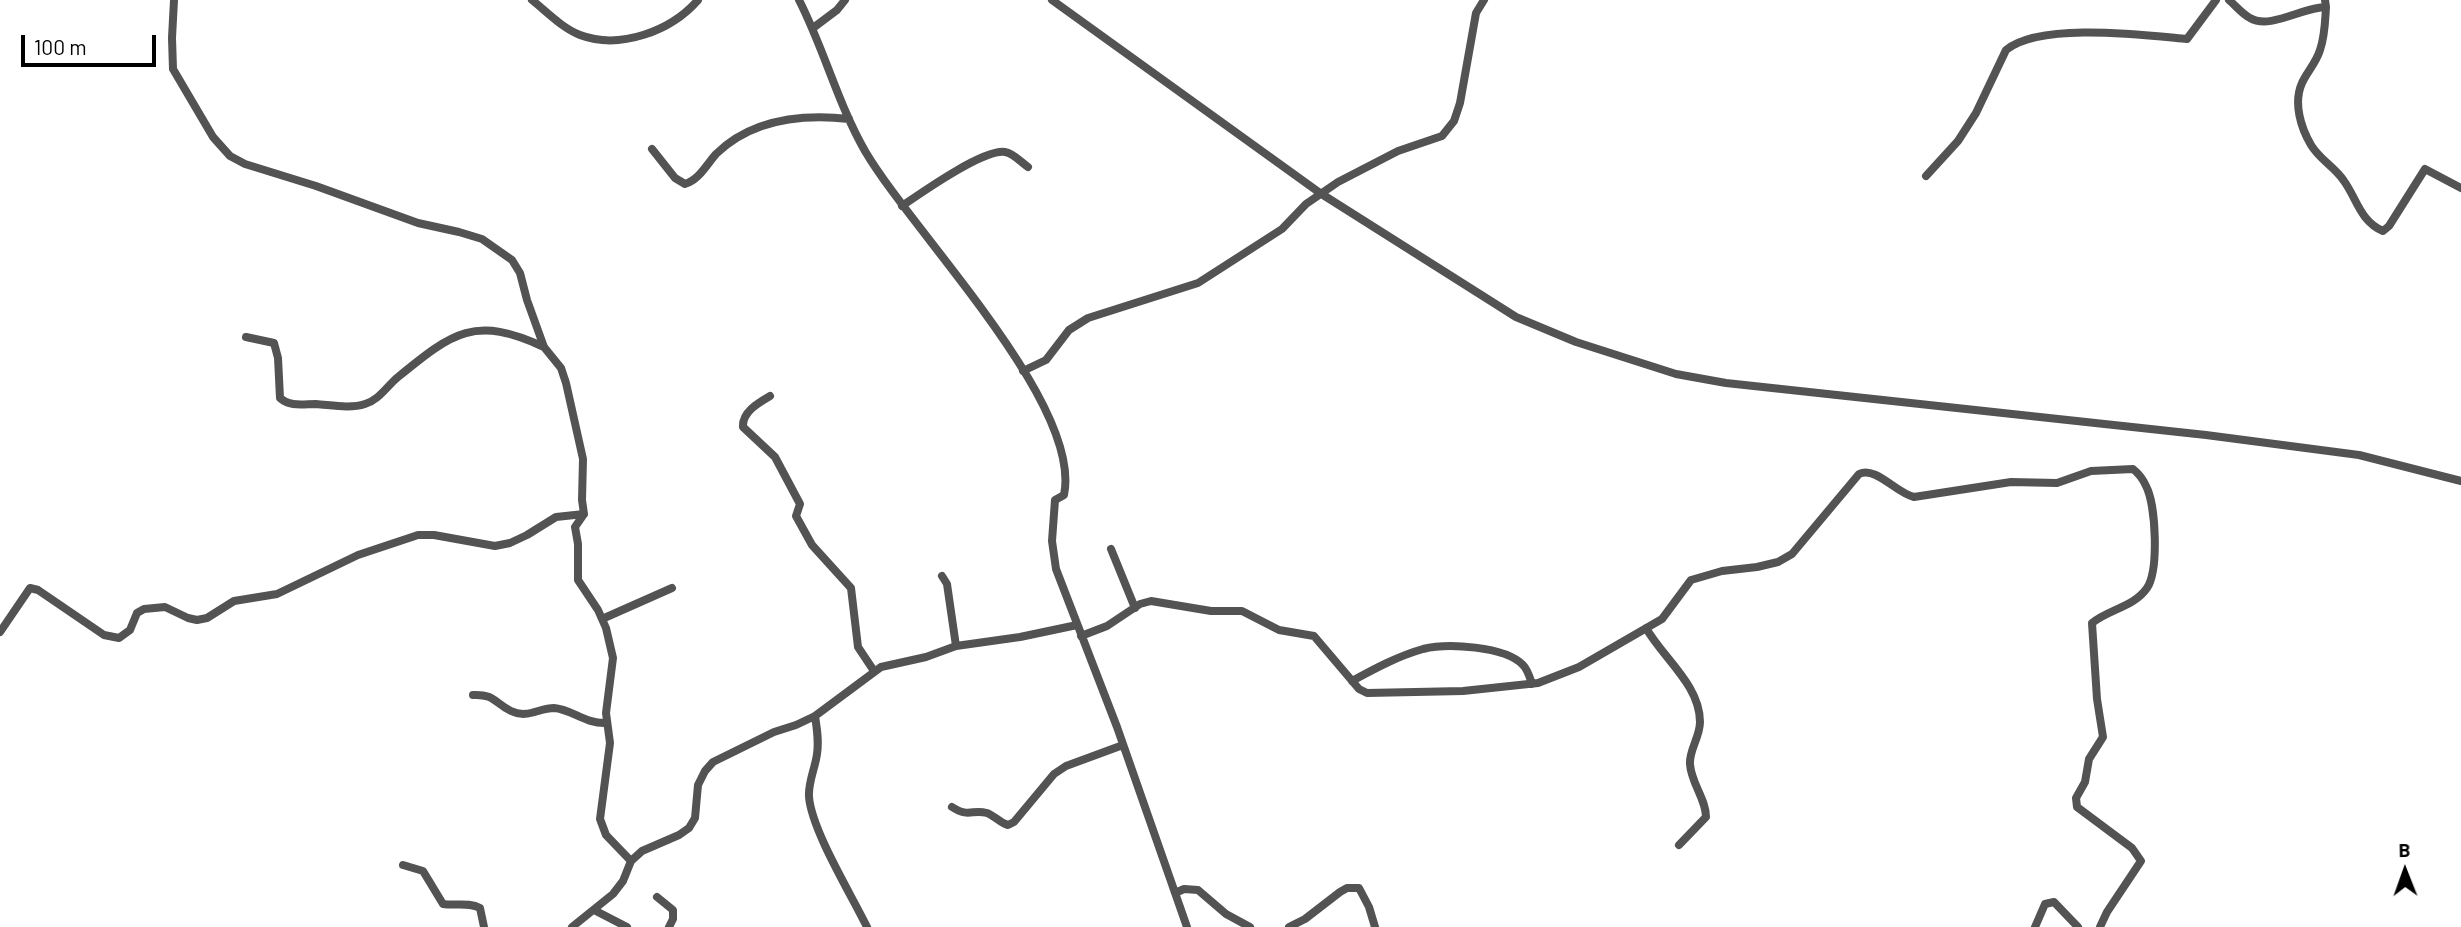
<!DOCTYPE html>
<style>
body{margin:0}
#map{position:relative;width:2461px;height:927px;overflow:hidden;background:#fff;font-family:Barlow,sans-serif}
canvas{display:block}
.north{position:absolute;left:2370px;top:836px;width:70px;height:70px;-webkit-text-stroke:5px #fff;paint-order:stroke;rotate:359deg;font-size:19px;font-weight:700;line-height:28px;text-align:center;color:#000}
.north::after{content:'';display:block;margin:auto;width:24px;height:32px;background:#000;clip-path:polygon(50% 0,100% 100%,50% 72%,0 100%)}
.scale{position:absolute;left:21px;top:35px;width:135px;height:32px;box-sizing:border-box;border:4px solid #000;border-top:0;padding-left:9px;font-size:21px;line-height:24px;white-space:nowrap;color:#000;-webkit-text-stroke:5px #fff;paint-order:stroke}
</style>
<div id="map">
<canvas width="2461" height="927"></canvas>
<div class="north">B</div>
<div class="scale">100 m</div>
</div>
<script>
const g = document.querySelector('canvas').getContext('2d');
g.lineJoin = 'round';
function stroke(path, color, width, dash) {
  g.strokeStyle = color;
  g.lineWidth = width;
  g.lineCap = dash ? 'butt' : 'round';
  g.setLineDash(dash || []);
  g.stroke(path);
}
stroke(new Path2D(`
 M 174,0 L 172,38 L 173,69 L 213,137 L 230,156 L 245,164 L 316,186 L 418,223 L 459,232 L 482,239 L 512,260 L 520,273 L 527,300 L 544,347 L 561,368 L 566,383 L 583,459 L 582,500 L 584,514 L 575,527 L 578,544 L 578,580 L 598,610 L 606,628 L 613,658 L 606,713 L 610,743 L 600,819 L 606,835 L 631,861
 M 532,0 C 547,12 562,28 580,35 C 620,50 671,31 698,0
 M 799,0 C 824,49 838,104 865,151 C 913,233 1083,404 1064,495 L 1055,500 L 1052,541 L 1056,569 L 1117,727 L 1187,927
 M 1052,0 L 1320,193 L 1516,317 L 1576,342 L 1676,374 L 1726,383 L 2206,435 L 2359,455 L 2461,481
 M 2229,0 C 2236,6 2242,14 2250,18 C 2270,30 2303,7 2326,7 L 2325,0
 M 2326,7 C 2325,22 2325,36 2320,50 C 2316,63 2307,72 2302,83 C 2293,103 2301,128 2311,145 C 2320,160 2335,167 2344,181 C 2357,199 2360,221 2383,231 L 2389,226 L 2425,169 L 2461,188
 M 813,28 L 837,10 L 845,0
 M 652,149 L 675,178 L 685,184 C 699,180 707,164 716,154 C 752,119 803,114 849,119
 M 1926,176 L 1958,141 L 1976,113 L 2006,50 C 2040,22 2143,35 2187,39 L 2216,0
 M 902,206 C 921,193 983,149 1005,152 C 1013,153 1021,162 1028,167
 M 246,337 L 274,343 L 278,358 L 280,398 C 290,407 303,404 316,404 C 331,405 350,409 365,404 C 379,400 387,386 398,377 C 453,332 475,315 544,347
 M 1023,371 L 1046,360 L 1069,330 L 1088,318 L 1198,283 L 1282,229 L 1306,204 L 1338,182 L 1398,151 L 1442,136 L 1454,121 L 1460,103 L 1476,13 L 1484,0
 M 770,396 C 758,403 742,412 743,427 L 775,457 L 800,504 L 796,516 L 812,545 L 851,588 L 858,647 L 874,671
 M 1111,549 L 1135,608
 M 942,576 L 947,584 L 956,646
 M 602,619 L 672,588
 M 1646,628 C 1663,658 1700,685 1700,722 C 1700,737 1689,750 1690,764 C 1691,783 1706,799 1706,817 L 1679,845
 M 0,632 L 30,588 L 38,590 L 104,635 L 119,638 L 130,630 L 137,613 L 144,609 L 165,607 L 188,618 L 197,620 L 207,618 L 234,601 L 277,594 L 358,555 L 418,535 L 434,535 L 495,546 L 510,543 L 527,535 L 556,517 L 584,514
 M 1081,636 L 1107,626 L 1140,604 L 1151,601 L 1211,611 L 1242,611 L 1279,630 L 1314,636 L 1359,689 L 1367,693 L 1463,691 L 1538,683 L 1579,667 L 1662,619 L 1691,580 L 1722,571 L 1757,567 L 1778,562 L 1792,554 L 1859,474 C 1876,466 1896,493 1914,497 L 2011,482 L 2057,483 L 2091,471 L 2133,469 C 2138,473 2143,479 2146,486 C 2156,505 2159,570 2147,588 C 2134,607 2109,609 2092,623 L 2097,699 L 2103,737 L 2089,759 L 2085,782 L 2076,798 L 2077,807 L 2132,848 L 2141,861 L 2107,912 L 2100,927
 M 1352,681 C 1374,669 1398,656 1423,649 C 1447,643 1505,646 1523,665 C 1528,670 1530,678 1532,684
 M 473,695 C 495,694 494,703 511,711 C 527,719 539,708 554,708 C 571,709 586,724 606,723
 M 815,716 C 817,729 819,741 817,754 C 815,769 808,782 809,797 C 812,831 851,894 867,927
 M 952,807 C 969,818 972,809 987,813 C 995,816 1000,823 1008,825 L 1014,822 L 1054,774 L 1066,766 L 1123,745
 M 403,865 L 423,871 L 443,904 C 455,906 469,902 480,908 L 484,927
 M 1175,893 L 1184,889 L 1198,890 L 1226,914 L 1250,927
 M 657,897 L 673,910 L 673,919 L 669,927
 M 594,910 L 627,927
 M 572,927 L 613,894 L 623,881 L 631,861 L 642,851 L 679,835 L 689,828 L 695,818 L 698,785 L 705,771 L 713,762 L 774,732 L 796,725 L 815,716 L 881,667 L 926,657 L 956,646 L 1020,637 L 1077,625
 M 1289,927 L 1305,919 L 1340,892 L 1347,888 L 1359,888 L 1369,907 L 1375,927
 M 2035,927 L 2045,904 L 2054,902 L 2078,927`), '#535353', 8);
</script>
